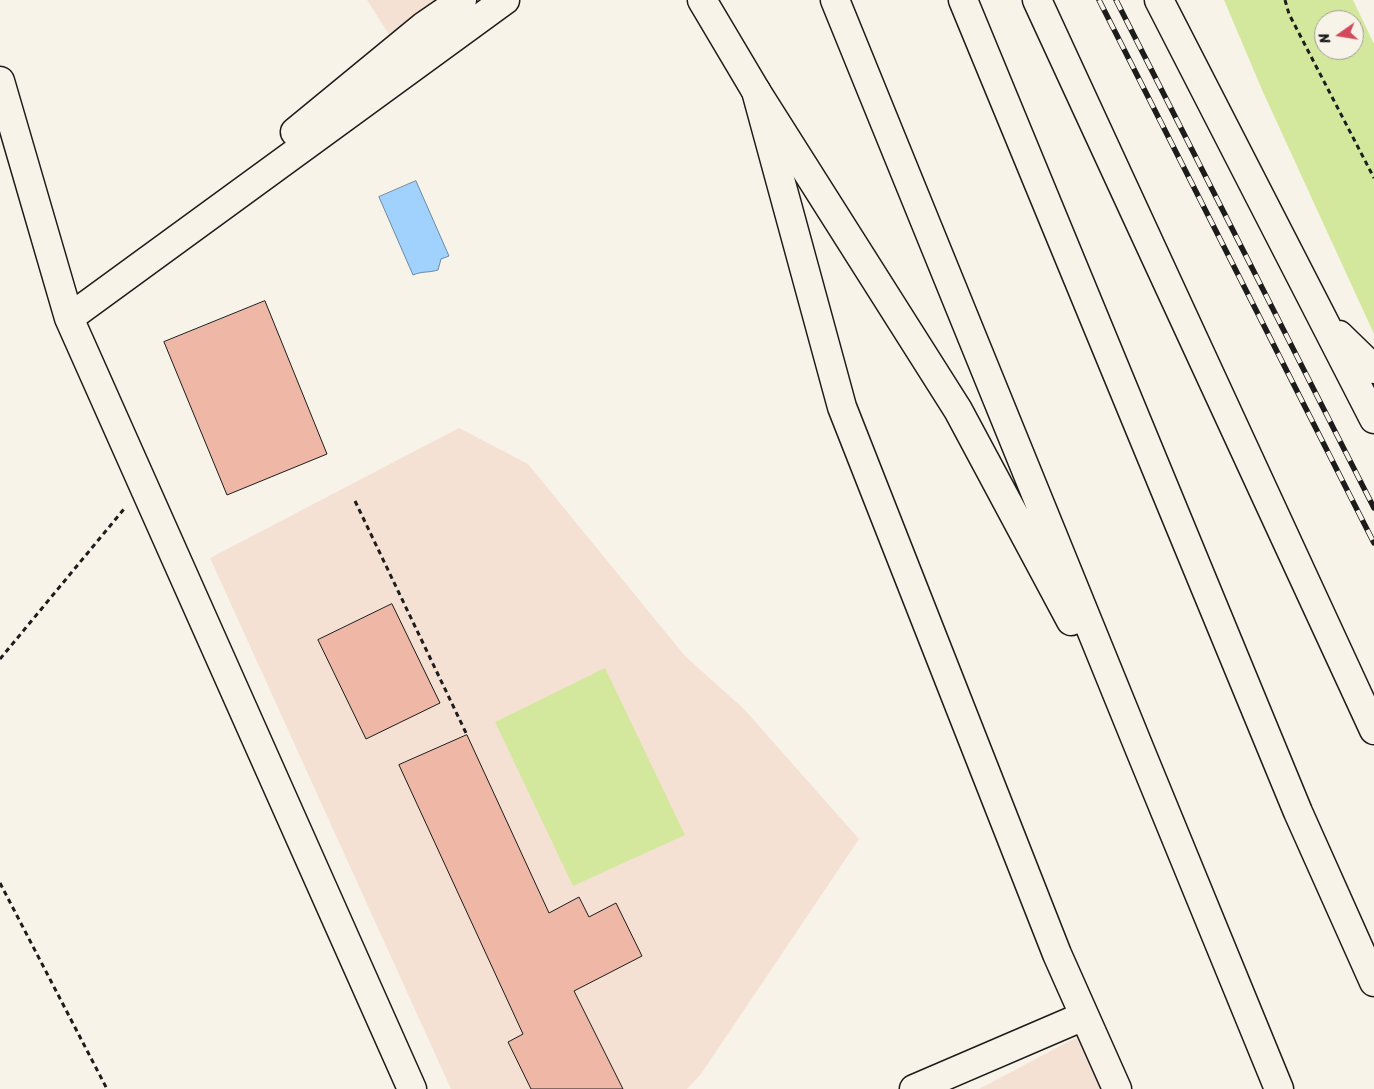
<!DOCTYPE html>
<style>
body{margin:0}
#map{position:relative;width:1374px;height:1089px;overflow:hidden;background:#f7f3e8;font-family:Sriracha,sans-serif}
canvas{display:block}
.north{position:absolute;left:1314px;top:10px;width:50px;height:50px;box-sizing:border-box;background:#f7f3e8;border:1px solid #9f9d96;border-radius:50%;rotate:257deg;font-size:14px;font-weight:700;line-height:20px;text-align:center;color:#1c1c1c}
.north::after{content:'';display:block;margin:auto;width:18px;height:22px;background:#d1495b;clip-path:polygon(50% 0,100% 100%,50% 72%,0 100%)}
</style>
<div id="map">
<canvas width="1374" height="1089"></canvas>
<div class="north">N</div>
</div>
<script>
const g = document.querySelector('canvas').getContext('2d');
g.lineJoin = 'round';
function fillPath(path, color) {
  g.fillStyle = color;
  g.fill(path, 'evenodd');
}
function stroke(path, color, width, dash) {
  g.strokeStyle = color;
  g.lineWidth = width;
  g.lineCap = dash ? 'butt' : 'round';
  g.setLineDash(dash || []);
  g.stroke(path);
}
fillPath(new Path2D(`
 M 367,0 L 505,0 L 411,69 Z
 M 459,428 L 528,464 L 685,656 L 744,709 L 859,839 L 701,1074 L 687,1089 L 451,1089 L 210,558 Z
 M 1079,1036 L 1105,1089 L 979,1089 Z`), '#f5e1d4');
fillPath(new Path2D(`
 M 1224,0 L 1353,0 L 1374,44 L 1374,334 L 1263,92 ZM 1324,20 L 1354,20 L 1354,50 L 1324,50 Z
 M 605,668 L 685,835 L 573,886 L 495,722 Z`), '#d4e89d');
const water = new Path2D(`
 M 416,181 L 449,256 L 441,259 L 438,270 C 428,273 422,271 413,275 L 379,197 Z`);
fillPath(water, '#a0d2fd');
stroke(water, '#6b89a3', 1);
const building = new Path2D(`
 M 265,301 L 327,454 L 227,495 L 164,342 Z
 M 392,604 L 440,703 L 366,739 L 318,640 Z
 M 467,735 L 549,913 L 579,897 L 589,917 L 616,903 L 642,956 L 574,991 L 623,1089 L 531,1089 L 508,1042 L 523,1034 L 399,765 Z`);
fillPath(building, '#efb7a5');
stroke(building, '#1c1c1c', 1);
const minor = new Path2D(`
 M 702,0 L 756,91 L 842,407 L 1057,954 L 1117,1089
 M 1037,0 L 1374,730
 M 1159,0 L 1374,419
 M 0,81 L 69,318 L 412,1089
 M 295,132 L 424,26 L 462,0
 M 69,318 L 505,0
 M 1339,335 L 1374,369
 M 914,1089 L 1084,1016`);
const secondary = new Path2D(`
 M 835,0 L 1140,750 L 1279,1089
 M 963,0 L 1298,812 L 1374,982
 M 756,91 L 958,410 L 1071,621`);
stroke(minor, '#1c1c1c', 31);
stroke(secondary, '#1c1c1c', 31);
stroke(new Path2D(`
 M 1285,0 L 1289,14 L 1374,178
 M 355,501 L 467,735
 M 0,659 L 124,509
 M 0,883 L 107,1089`), '#1c1c1c', 3, [5, 4]);
stroke(minor, '#f7f3e8', 28);
stroke(secondary, '#f7f3e8', 28);
const rail = new Path2D(`
 M 1099,0 L 1374,543
 M 1116,0 L 1374,508`);
stroke(rail, '#1c1c1c', 5.5);
stroke(rail, '#f7f3e8', 4, [11]);
</script>
